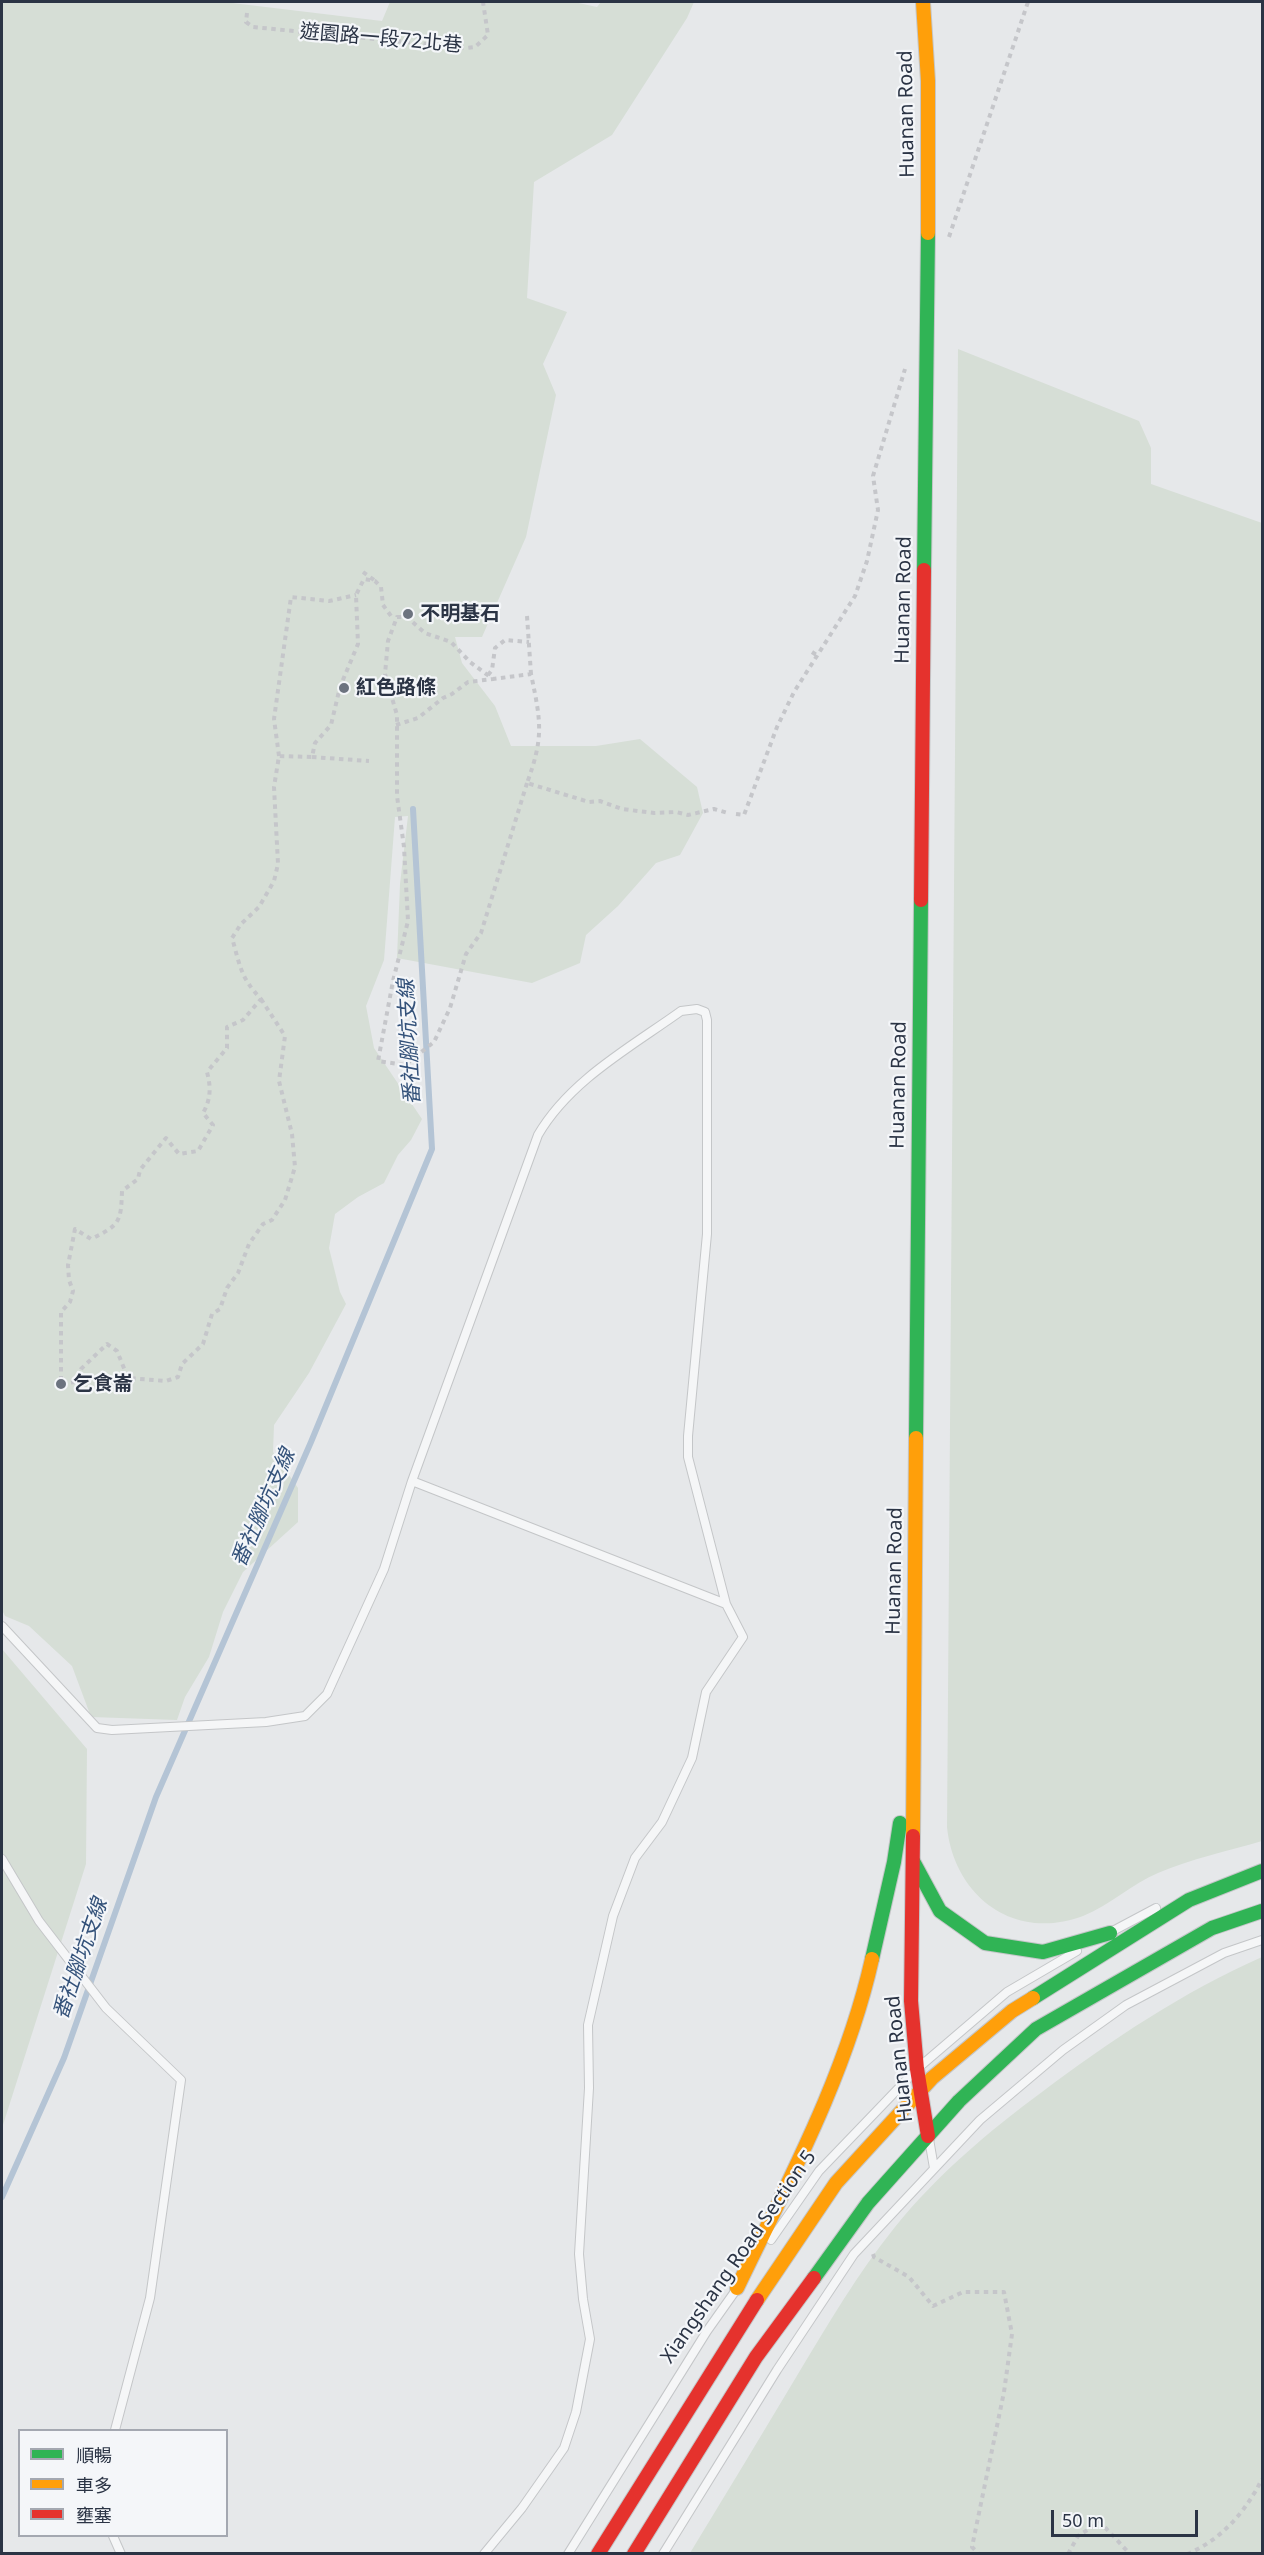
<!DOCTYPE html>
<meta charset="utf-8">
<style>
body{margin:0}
#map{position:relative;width:1264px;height:2555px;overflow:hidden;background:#e6e8ea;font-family:"Noto Sans","Noto Sans TC",sans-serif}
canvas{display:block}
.frame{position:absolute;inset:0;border:3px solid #2b3445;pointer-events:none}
.legend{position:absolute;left:18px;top:2429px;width:210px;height:108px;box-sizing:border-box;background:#f4f6f9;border:2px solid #a4a8b1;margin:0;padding:8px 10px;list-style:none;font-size:18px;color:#2b3445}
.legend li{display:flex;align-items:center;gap:12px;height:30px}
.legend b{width:30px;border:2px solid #a4a8b1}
.scale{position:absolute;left:1051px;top:2510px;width:147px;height:27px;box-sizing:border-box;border:3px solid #2b3445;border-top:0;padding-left:8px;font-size:18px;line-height:21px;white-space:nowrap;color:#2b3445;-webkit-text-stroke:4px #f4f6f9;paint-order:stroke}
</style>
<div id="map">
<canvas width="1264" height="2555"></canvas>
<div class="frame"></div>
<ul class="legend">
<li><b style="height:8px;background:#30b455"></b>順暢</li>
<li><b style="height:8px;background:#ff9f0a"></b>車多</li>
<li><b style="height:8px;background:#e5322d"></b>壅塞</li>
</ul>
<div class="scale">50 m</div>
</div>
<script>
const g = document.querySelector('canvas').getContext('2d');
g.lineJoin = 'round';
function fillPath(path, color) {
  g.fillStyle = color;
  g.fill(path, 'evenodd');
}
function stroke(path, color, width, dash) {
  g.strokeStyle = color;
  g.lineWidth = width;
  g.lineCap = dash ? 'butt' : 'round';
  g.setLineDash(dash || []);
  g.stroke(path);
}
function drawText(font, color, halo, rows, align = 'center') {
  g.font = font + ' "Noto Sans","Noto Sans TC",sans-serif';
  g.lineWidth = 4.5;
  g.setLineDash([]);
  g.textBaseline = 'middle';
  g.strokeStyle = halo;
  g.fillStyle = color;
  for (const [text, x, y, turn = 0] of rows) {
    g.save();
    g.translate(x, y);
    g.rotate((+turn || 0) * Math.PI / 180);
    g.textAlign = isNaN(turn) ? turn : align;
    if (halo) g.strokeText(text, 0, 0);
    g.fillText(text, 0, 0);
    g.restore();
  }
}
fillPath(new Path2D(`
 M 2,2 L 224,2 L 382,21 L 390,2 L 574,2 L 597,7 L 601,2 L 694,2 L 687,18 L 612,135 L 534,182 L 527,298 L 567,312 L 543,364 L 556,395 L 526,537 L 482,637 L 455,637 L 462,663 L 495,706 L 511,746 L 596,746 L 640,739 L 697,787 L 703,813 L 680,855 L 656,863 L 618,906 L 586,935 L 580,963 L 532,983 L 397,958 L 400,884 L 408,816 L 395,817 L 384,960 L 366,1006 L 374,1048 L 422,1119 L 411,1140 L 398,1155 L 384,1183 L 358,1197 L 335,1214 L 329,1248 L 340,1292 L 346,1304 L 309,1373 L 274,1425 L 273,1452 L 298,1488 L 298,1522 L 243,1572 L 223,1612 L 209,1657 L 185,1697 L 177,1720 L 91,1717 L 72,1666 L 29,1626 L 5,1616 L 2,1610 Z
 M 958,349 L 1139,421 L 1151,448 L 1151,484 L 1262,523 L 1262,1841 C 1228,1851 1191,1859 1158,1873 C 1132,1884 1110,1905 1083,1916 C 1014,1942 954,1896 947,1827 Z
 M 2,1649 L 87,1749 L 86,1864 L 2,2128 Z
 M 1262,1957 L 1262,2553 L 690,2553 C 726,2494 762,2434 798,2374 C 828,2324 858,2273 895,2227 C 938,2174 988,2132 1042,2092 C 1111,2040 1183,1992 1262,1957 Z`), '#d6ded6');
stroke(new Path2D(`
 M 2,2197 L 64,2058 L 156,1797 L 311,1442 L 432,1149 L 413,809`), '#b4c4d5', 6);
const lane = new Path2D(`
 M 412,1481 L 538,1135 C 570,1080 631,1047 681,1011 L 697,1009 L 705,1012 L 707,1020 L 707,1234 L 688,1436 L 688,1457 L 726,1604
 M 2,1626 L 97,1728 L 112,1730 L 266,1722 L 305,1716 L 327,1694 L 384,1569 L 412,1481 L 726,1604 L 743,1637 L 706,1692 L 692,1758 L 662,1822 L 635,1858 L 613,1916 L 588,2025 L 589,2088 L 579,2254 L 583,2299 L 590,2339 L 576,2412 L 564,2448 L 522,2508 L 484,2554
 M 2,1859 L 39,1921 L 106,2008 L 181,2080 L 150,2298 L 115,2430
 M 1109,1933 L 1156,1908
 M 929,2139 L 934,2168
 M 771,2240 L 819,2171 L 917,2069 L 1007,1992 L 1077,1951
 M 113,2536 L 121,2554
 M 568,2554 L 707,2331 L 736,2290
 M 663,2554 L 777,2370 L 854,2254 L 980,2120 L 1063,2050 L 1126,2005 L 1224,1953 L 1262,1940`);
const fast = new Path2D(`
 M 924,570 L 928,233
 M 916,1438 L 921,900
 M 913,1861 L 940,1911 L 985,1943 L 1043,1952 L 1110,1933
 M 872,1959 L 894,1862 L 900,1823
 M 1033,1998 L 1189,1900 L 1262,1871
 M 814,2278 L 868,2203 L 959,2101 L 1036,2029 L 1212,1928 L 1262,1911`);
const slow = new Path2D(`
 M 923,2 L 928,81 L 928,233
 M 913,1836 L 916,1438
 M 737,2288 C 788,2182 846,2075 872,1959
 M 757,2300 L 836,2183 L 932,2078 L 1012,2011 L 1033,1998`);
const jam = new Path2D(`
 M 921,900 L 924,570
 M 913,1836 L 911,2001 L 917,2069 L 928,2136
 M 598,2554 L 757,2300
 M 634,2554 L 756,2357 L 814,2278`);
stroke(lane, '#c4c6c8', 10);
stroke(fast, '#c4c6c8', 16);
stroke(slow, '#c4c6c8', 16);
stroke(jam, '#c4c6c8', 16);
stroke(new Path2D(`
 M 247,13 L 246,22 L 253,27 L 466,48 L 475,47 L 488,35 L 483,2
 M 949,237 L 1028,2
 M 363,572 L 374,580
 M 527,616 L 531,674
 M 812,652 L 818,656
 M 488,675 L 492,670 L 495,648 L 505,640 L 529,642
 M 396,725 L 418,718 L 443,698 L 452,694 L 468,682 L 493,679
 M 279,756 L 274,719 L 291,597 L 329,601 L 356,595
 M 312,757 L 369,761
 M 527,783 L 481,933 L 466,954 L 450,1008 L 434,1042 L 405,1065 L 378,1061 L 393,981 L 408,921 L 404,847 L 397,796 L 397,715 L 385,674 L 388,641 L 397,617 L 407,617 L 425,633 L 451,642 L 470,662 L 493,679 L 531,674 C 541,722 544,737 527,783 L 589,802 L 600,801 L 622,809 L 654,813 L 676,812 L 688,815 L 714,809 L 728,813
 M 736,814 L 744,815 L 777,727 L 794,692 L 855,596 L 867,561 L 878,510 L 873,476 L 905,369
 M 261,999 L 285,1036 L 279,1081 L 292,1134 L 295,1167 L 285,1200 L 272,1220 L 263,1224 L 249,1244 L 238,1273 L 227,1288 L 220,1309 L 212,1314 L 203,1344 L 182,1364 L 178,1377 L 166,1381 L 128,1378 L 117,1351 L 107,1344 L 81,1369 L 75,1382 L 61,1384 L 61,1312 L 70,1302 L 73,1291 L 69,1280 L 68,1265 L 75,1229 L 91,1239 C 120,1225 121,1222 122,1191 L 138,1179 L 140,1170 L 166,1138 L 179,1154 L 198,1151 L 213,1125 L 203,1113 C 211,1099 211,1087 207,1072 L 227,1048 L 227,1027 L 243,1020 L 261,999 C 240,977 240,965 232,938 L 241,924 L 259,907 L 274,881 L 278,864 L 274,787 L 279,756 L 312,757 L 315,743 L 331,725 L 340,687 L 358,644 L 356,595 L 364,579 L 375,581 L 381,587 L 383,605 L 391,616
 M 873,2254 L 874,2257 L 909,2277 L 933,2306 L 963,2292 L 1004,2292 L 1012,2334 L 1004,2392 L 972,2547 L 979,2554
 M 1068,2554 L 1078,2536 L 1100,2522 L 1130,2554
 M 1187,2554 C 1215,2543 1238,2520 1253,2495 C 1257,2490 1259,2484 1262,2479`), '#c5c6ca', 4, [4.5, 4.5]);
stroke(lane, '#f5f6f7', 8);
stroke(fast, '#30b455', 14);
stroke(slow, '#ff9f0a', 14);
stroke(jam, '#e5322d', 14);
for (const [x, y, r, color] of [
 [408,614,6,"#6c737f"],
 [344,688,6,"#6c737f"],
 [61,1384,6,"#6c737f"]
]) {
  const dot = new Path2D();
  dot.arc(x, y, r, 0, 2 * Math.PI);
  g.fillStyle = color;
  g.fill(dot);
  stroke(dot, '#f4f6f9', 2);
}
drawText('20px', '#2b3445', '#f4f6f9', [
 ["遊園路一段72北巷",381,39,5],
 ["Huanan Road",907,114,-91],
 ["Huanan Road",904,600,-89],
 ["Huanan Road",899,1085,-89],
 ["Huanan Road",895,1571,-89],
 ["Huanan Road",900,2059,-96],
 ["Xiangshang Road Section 5",739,2257,-55]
]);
drawText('bold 20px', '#2b3445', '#f4f6f9', [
 ["不明基石",420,614],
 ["紅色路條",356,688],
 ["乞食崙",73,1384]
], 'left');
drawText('italic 21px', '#34527a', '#f4f6f9', [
 ["番社腳坑支線",410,1042,-93],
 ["番社腳坑支線",264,1508,-66],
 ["番社腳坑支線",81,1959,-71]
]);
</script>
